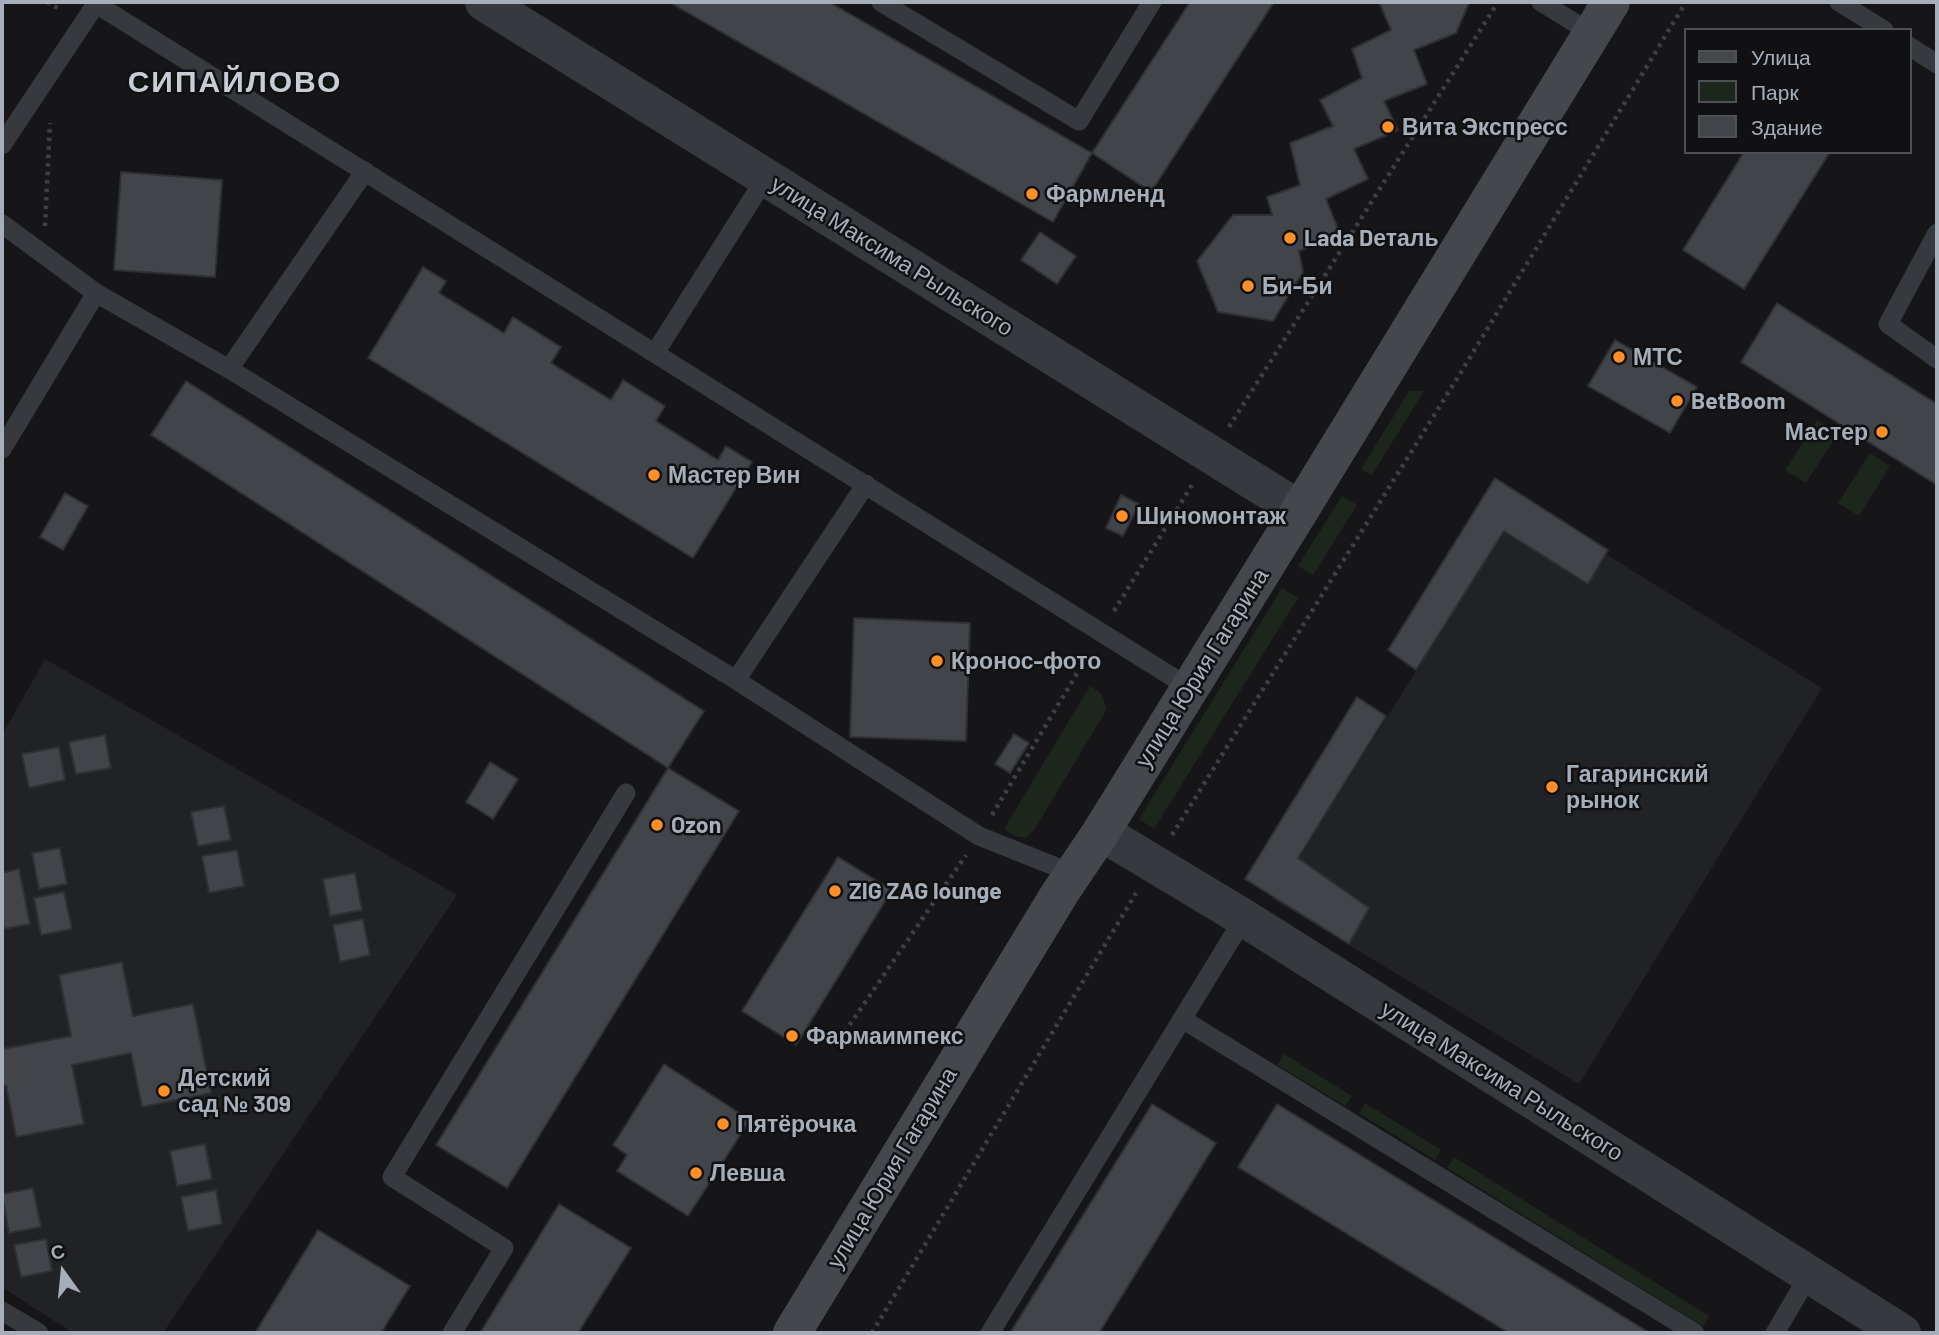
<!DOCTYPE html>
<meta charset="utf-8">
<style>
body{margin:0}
#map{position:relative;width:1939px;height:1335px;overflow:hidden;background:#161618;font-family:Barlow,sans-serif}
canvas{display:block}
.frame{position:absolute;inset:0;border:4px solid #a6afb9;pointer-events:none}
.legend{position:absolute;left:1684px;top:28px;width:228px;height:126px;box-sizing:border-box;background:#111113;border:2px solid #4d5055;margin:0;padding:9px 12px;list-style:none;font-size:21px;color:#a6afb9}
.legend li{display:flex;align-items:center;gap:14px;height:35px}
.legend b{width:35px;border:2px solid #4d5055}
.north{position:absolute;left:28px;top:1237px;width:70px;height:70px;-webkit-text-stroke:5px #111113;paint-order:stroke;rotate:345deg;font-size:19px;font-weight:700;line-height:28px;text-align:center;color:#a6afb9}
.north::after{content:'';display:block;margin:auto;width:24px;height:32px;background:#a6afb9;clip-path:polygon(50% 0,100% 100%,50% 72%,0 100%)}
</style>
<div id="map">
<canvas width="1939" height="1335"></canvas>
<div class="frame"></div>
<ul class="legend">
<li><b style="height:9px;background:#44484d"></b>Улица</li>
<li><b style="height:19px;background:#1d261d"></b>Парк</li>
<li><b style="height:19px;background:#414448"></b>Здание</li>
</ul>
<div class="north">С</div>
</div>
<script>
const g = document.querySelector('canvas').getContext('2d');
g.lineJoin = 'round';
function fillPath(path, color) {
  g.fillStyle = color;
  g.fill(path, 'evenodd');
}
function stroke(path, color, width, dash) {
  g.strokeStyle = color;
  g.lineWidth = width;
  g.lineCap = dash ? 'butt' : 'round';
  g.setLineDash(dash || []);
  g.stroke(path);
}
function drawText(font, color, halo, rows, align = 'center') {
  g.font = font + ' Barlow,sans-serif';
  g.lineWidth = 5;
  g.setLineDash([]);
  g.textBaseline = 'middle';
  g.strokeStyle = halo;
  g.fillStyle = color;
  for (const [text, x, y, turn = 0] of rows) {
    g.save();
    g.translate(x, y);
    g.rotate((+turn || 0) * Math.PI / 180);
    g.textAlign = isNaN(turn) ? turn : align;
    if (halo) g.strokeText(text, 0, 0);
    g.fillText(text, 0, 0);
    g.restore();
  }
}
fillPath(new Path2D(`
 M 1520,501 L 1822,688 L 1579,1084 L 1273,899 L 1504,531 Z
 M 45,659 L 457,895 L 163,1333 L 73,1333 L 2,1287 L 2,735 Z`), '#212225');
fillPath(new Path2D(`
 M 1409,391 L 1424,391 L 1372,475 L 1361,469 Z
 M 1817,420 L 1838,433 L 1806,483 L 1785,470 Z
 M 1870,453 L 1890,466 L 1859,516 L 1838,503 Z
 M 1342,496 L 1357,505 L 1313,575 L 1298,566 Z
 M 1282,588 L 1298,598 L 1154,829 L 1139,819 Z
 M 1090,686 L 1101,693 L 1107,709 L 1034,830 L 1026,838 L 1015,836 L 1004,829 Z
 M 1284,1054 L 1352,1096 L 1345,1106 L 1277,1065 Z
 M 1365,1103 L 1441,1150 L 1435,1160 L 1359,1113 Z
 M 1454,1157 L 1709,1316 L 1704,1327 L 1447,1168 Z`), '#1d261d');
const building = new Path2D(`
 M 669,2 L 829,2 L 1092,153 L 1053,222 Z
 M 1190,2 L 1274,2 L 1151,192 L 1092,153 Z
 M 1379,2 L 1469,3 L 1456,33 L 1414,50 L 1427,84 L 1384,101 L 1398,130 L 1354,149 L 1368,179 L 1326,199 L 1340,234 L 1299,251 L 1303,272 L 1273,321 L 1218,312 L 1197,261 L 1233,215 L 1272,215 L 1267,197 L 1300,185 L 1290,143 L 1333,126 L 1320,100 L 1362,78 L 1352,49 L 1391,30 Z
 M 1744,152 L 1830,152 L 1744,289 L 1683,250 Z
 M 121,172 L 222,180 L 215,277 L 114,270 Z
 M 1040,232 L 1076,256 L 1057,284 L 1021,260 Z
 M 423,267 L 446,281 L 439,293 L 504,333 L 513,317 L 561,347 L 551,363 L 611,400 L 623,380 L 665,406 L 656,421 L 718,460 L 726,446 L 752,462 L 693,558 L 368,358 Z
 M 1777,303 L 1937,404 L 1937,485 L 1741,362 Z
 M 1615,340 L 1697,387 L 1670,433 L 1588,386 Z
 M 186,381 L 704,711 L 668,768 L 151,435 Z
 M 1495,478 L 1608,550 L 1588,584 L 1504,531 L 1416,670 L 1388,650 Z
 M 65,493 L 88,506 L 63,550 L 40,537 Z
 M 1121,495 L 1139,504 L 1123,536 L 1106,528 Z
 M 854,618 L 970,623 L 966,741 L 850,737 Z
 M 1357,697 L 1386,716 L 1298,858 L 1369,908 L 1349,944 L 1245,879 Z
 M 1014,734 L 1029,743 L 1010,773 L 995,764 Z
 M 105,735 L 111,768 L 76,774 L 69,742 Z
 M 59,747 L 65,780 L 29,788 L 22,754 Z
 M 490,762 L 518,779 L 493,819 L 466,802 Z
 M 668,768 L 739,811 L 507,1188 L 436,1145 Z
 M 224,806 L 231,840 L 198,846 L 191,812 Z
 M 60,848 L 67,884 L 39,889 L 32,853 Z
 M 237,850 L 244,886 L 209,893 L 202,856 Z
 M 838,857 L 892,890 L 796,1045 L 742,1011 Z
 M 19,869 L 30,924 L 4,929 L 2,915 L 2,873 Z
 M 355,873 L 362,910 L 330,916 L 323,879 Z
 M 64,892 L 72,929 L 41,935 L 34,898 Z
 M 363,919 L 370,955 L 340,962 L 333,925 Z
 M 122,962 L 133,1016 L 193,1004 L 211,1093 L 142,1107 L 131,1053 L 72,1065 L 84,1124 L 16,1137 L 6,1085 L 2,1086 L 2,1049 L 71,1036 L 59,975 Z
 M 664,1064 L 750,1120 L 688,1216 L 617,1171 L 627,1155 L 613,1145 Z
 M 1152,1104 L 1216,1143 L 1099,1333 L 1010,1333 Z
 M 1277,1104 L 1650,1333 L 1509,1333 L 1238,1167 Z
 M 205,1144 L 212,1179 L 177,1186 L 170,1151 Z
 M 33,1188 L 41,1227 L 9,1233 L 2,1194 Z
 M 216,1190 L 222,1224 L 188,1231 L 181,1197 Z
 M 559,1204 L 631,1248 L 578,1333 L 480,1333 Z
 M 318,1230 L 410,1286 L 381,1333 L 255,1333 Z
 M 46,1239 L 52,1271 L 21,1277 L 14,1245 Z`);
fillPath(building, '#414448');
stroke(building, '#2f3034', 2);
stroke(new Path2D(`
 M 47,2 L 61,10
 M 45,226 L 50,123
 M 1229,427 L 1498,2
 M 1114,611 L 1192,485
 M 992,815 L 1088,655
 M 1172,835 L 1458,377 L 1686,2
 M 840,1039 L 966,855
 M 872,1333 L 1136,893`), '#3c4044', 4.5, [3.5, 5]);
stroke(new Path2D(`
 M 93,2 L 1190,688
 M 881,2 L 1079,121 L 1152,2
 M 1541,2 L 1591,33
 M 1839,2 L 1884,30
 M 1909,46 L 1937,64
 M 2,145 L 96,4
 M 2,224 L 96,293 L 229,369 L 736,680 L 979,836 L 1074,874
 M 1937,233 L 1888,324 L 1937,359
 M 655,353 L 766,177
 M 229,369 L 365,171
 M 2,449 L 96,293
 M 736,680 L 866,484
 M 1182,1019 L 1695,1333
 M 2,1311 L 39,1333
 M 452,1333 L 504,1248 L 392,1177 L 626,793
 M 990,1333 L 1244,918
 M 1775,1333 L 1809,1275`), '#36393d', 19);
stroke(new Path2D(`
 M 484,2 L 1300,510
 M 1101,832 L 1244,918 L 1902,1333`), '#36393d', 38);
stroke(new Path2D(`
 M 792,1333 L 1060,893 L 1101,832 L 1300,510 L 1611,2`), '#44484d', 38);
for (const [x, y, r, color] of [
 [1388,127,7,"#ff8f26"],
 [1032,194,7,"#ff8f26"],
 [1290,238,7,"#ff8f26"],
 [1248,286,7,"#ff8f26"],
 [1619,357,7,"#ff8f26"],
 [1677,401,7,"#ff8f26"],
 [1882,432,7,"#ff8f26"],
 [654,475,7,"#ff8f26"],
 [1122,516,7,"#ff8f26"],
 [937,661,7,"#ff8f26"],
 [1552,787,7,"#ff8f26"],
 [657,825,7,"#ff8f26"],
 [835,891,7,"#ff8f26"],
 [792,1036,7,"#ff8f26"],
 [164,1091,7,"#ff8f26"],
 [723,1124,7,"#ff8f26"],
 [696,1173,7,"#ff8f26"]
]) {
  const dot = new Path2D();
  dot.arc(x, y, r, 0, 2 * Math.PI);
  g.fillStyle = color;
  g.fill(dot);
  stroke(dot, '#111113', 2.5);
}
drawText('bold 23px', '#a6afb9', '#111113', [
 ["Вита Экспресс",1402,127],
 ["Фармленд",1046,194],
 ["Lada Dеталь",1304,238],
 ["Би-Би",1262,286],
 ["МТС",1633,357],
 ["BetBoom",1691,401],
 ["Мастер",1868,432,"right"],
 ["Мастер Вин",668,475],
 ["Шиномонтаж",1136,516],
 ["Кронос-фото",951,661],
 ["Гагаринский",1566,774],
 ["рынок",1566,800],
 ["Ozon",671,825],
 ["ZIG ZAG lounge",849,891],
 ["Фармаимпекс",806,1036],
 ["Детский",178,1078],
 ["сад № 309",178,1104],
 ["Пятёрочка",737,1124],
 ["Левша",710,1173]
], 'left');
drawText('23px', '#a6afb9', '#111113', [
 ["улица Максима Рыльского",892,256,32],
 ["улица Юрия Гагарина",1202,668,-58],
 ["улица Максима Рыльского",1502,1081,32],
 ["улица Юрия Гагарина",892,1168,-59]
]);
g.letterSpacing = '2px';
drawText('bold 30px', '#c8cdd5', '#111113', [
 ["СИПАЙЛОВО",235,82]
]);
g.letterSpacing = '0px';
</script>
